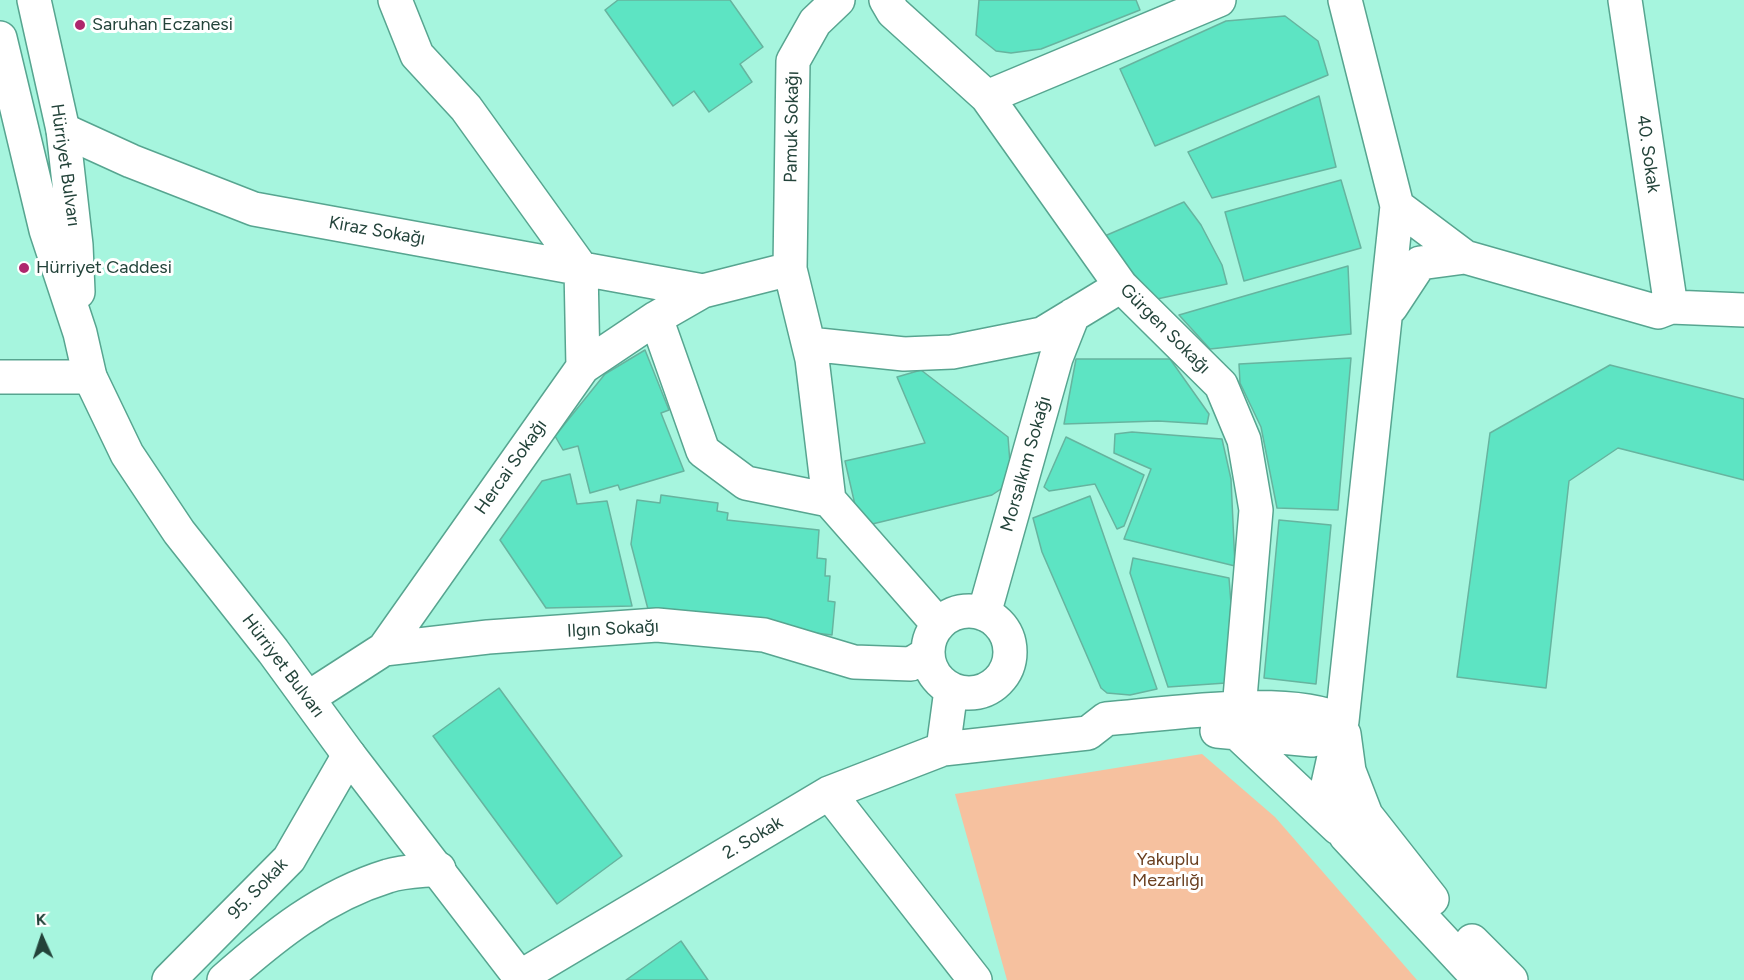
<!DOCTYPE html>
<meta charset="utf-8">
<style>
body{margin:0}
#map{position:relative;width:1744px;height:980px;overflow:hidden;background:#a6f5de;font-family:Figtree,sans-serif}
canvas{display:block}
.north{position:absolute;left:12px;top:908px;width:60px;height:60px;-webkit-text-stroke:4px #fff;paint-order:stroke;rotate:357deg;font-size:16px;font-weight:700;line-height:24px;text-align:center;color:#23433a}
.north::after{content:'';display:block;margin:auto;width:21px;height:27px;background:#23433a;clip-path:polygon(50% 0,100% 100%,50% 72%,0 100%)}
</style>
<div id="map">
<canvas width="1744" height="980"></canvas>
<div class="north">K</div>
</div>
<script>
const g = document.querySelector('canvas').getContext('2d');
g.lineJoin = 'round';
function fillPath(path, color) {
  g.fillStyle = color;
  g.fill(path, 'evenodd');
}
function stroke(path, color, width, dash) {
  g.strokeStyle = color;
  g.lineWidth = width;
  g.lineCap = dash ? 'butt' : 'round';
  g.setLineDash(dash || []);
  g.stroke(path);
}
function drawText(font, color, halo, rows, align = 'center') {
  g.font = font + ' Figtree,sans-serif';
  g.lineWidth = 6;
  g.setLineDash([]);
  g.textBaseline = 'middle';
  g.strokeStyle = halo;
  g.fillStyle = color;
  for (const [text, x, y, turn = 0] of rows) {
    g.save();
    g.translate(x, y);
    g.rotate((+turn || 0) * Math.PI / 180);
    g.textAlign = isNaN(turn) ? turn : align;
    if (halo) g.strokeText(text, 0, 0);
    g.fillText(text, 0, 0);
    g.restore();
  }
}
fillPath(new Path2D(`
 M 1202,754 L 1275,817 L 1417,980 L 1007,980 L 955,794 Z`), '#f6c19f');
const building = new Path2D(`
 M 618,0 L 730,0 L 763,47 L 740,64 L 752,82 L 709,112 L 694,91 L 673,106 L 605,10 Z
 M 979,0 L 1136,0 L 1140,10 L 1041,49 L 1011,53 L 996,51 L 976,35 Z
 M 1285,16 L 1318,41 L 1328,75 L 1155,146 L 1120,69 L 1226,21 Z
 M 1319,96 L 1336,167 L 1212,198 L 1188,152 Z
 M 1341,180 L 1361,248 L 1244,281 L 1225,212 Z
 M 1184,202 L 1201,225 L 1222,265 L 1227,284 L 1157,299 L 1100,238 Z
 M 1348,266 L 1351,334 L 1210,349 L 1179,315 Z
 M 645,350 L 669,410 L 661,413 L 684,471 L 620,490 L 618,485 L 590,493 L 578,446 L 563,450 L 555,436 L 605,374 Z
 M 1351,358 L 1338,510 L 1277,508 L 1261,427 L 1240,383 L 1239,364 Z
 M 1076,359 L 1170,359 L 1209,414 L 1207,424 L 1158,421 L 1064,424 Z
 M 1610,365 L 1744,399 L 1744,480 L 1618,448 L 1569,481 L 1546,688 L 1457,677 L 1490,433 Z
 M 921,370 L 1008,437 L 1010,463 L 1008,475 L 1001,489 L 992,495 L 860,527 L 845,461 L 925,443 L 897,377 Z
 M 1132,432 L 1222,439 L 1231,479 L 1235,566 L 1124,539 L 1151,469 L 1114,453 L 1115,434 Z
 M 1066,437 L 1144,475 L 1124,526 L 1117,529 L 1095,484 L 1049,491 L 1044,487 Z
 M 570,474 L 577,504 L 607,501 L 632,606 L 546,608 L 500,540 L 542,481 Z
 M 661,495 L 718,503 L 717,511 L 728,513 L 727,520 L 819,530 L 817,558 L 826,559 L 825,576 L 830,576 L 828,601 L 835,602 L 832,635 L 649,613 L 631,544 L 637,500 L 660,503 Z
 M 1090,496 L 1157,689 L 1130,695 L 1107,693 L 1101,688 L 1042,552 L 1033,518 Z
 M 1279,520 L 1331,525 L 1316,684 L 1264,678 Z
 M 1133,558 L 1229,578 L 1231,604 L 1226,683 L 1168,687 L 1130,573 Z
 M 499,688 L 622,856 L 557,904 L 433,736 Z
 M 681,941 L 708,980 L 626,980 Z`);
fillPath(building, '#5de4c3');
stroke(building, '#66b49f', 1.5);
const minor = new Path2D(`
 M 395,0 L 417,55 L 466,108 L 581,268
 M 886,0 L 893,12 L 987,97 L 1121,286 L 1221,385 L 1244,440 L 1256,510 L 1237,733
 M 1345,0 L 1397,206 L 1465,257 L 1658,312 L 1671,307 L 1744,310
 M 1625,0 L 1671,307
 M 987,97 L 1219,0
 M 63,130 L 131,161 L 254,209 L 703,291
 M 1397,206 L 1342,721 L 1328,784 L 1330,809 L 1346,836 L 1480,980
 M 790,269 L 812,359 L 829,500
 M 1391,307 L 1420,263 L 1465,257
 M 656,318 L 703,451 L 746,483 L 829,500 L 938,624
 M 809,344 L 904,354 L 952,352 L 1042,334 L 1121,286
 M 583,367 L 656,318 L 703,291 L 790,269 L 793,61 L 815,22 L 838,0
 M 0,377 L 90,377
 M928 652a41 41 0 1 1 82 0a41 41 0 1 1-82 0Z
 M 984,614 L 1056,358 L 1073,315
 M 384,649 L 583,367 L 581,268
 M 308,698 L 384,649 L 488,637 L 657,625 L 764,635 L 854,662 L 911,664 L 927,654
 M 1217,731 L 1312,740 L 1331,735 L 1342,721
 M 1237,733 L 1338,828
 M 1344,734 L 1349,771 L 1366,815 L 1432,899
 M 943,749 L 951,690
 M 829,793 L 975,980
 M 1472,941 L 1511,980
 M 520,977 L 829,793 L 943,749 L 1088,733 L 1106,719 C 1166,714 1289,695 1342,721
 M 169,980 L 289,859 L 349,755
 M 224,980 C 274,936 323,896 388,876 C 403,871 422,871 439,869`);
const major = new Path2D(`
 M 34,0 L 63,130 L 76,245 L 78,292
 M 0,38 L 46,230 L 80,333 L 90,377 L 127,454 L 179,532 L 273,651 L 349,755 L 522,980`);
stroke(minor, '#57a590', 36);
stroke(major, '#57a590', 36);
stroke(minor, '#fff', 33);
stroke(major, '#fff', 33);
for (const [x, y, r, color] of [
 [80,25,6,"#ae276d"],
 [24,268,6,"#ae276d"]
]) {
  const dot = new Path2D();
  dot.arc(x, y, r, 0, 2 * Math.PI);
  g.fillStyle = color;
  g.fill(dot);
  stroke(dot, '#fff', 2);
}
drawText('18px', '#23433a', '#fff', [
 ["Saruhan Eczanesi",92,25],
 ["Hürriyet Caddesi",36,268]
], 'left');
drawText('18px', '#23433a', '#fff', [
 ["Pamuk Sokağı",792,127,-89],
 ["40. Sokak",1648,154,82],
 ["Hürriyet Bulvarı",65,165,82],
 ["Kiraz Sokağı",377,231,10],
 ["Gürgen Sokağı",1165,329,45],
 ["Morsalkım Sokağı",1026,464,-74],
 ["Hercai Sokağı",511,467,-55],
 ["Ilgın Sokağı",613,629,-3],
 ["Hürriyet Bulvarı",283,666,53],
 ["2. Sokak",753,838,-31],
 ["95. Sokak",258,889,-46]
]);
drawText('18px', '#6b4021', '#fff', [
 ["Yakuplu",1168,860],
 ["Mezarlığı",1168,881]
]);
</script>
